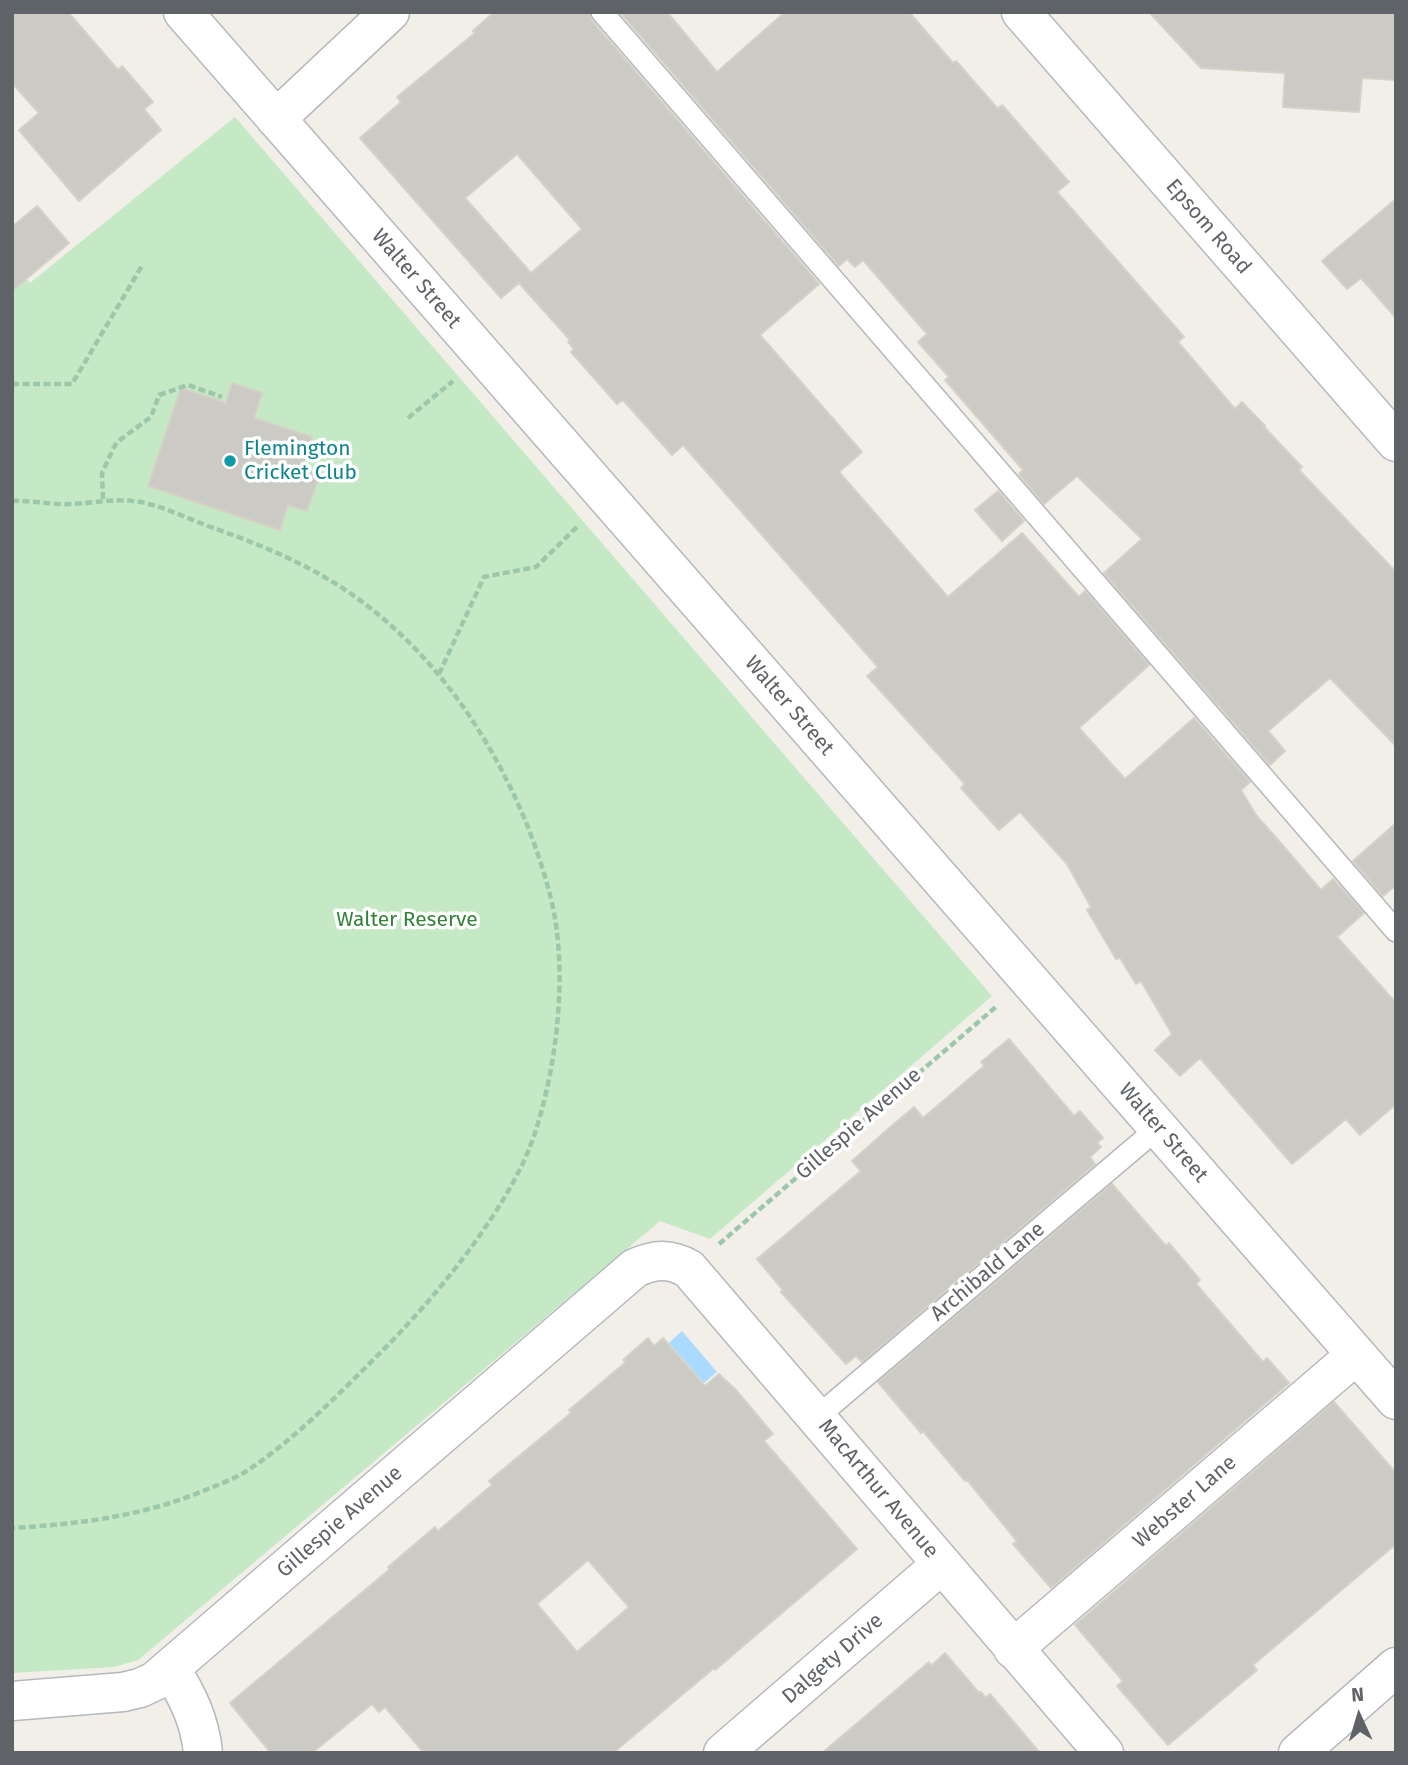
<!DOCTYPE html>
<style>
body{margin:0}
#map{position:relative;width:1408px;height:1765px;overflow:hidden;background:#f1efe8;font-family:"Fira Sans",sans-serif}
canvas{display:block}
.frame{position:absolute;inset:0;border:14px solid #5f6368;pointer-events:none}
.north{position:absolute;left:1324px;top:1681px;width:70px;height:70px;-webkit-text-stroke:5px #fff;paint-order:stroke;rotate:356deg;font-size:19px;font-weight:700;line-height:28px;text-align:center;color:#5f6368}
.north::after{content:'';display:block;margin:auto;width:24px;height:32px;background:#5f6368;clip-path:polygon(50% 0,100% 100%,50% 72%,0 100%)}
</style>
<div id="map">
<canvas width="1408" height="1765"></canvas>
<div class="frame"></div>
<div class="north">N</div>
</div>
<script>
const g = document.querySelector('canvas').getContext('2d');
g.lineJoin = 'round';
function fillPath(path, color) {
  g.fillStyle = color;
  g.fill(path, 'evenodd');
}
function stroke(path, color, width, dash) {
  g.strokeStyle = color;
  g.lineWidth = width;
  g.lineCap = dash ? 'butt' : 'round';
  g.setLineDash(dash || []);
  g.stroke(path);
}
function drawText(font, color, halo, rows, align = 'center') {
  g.font = font + ' "Fira Sans",sans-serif';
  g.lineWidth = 7;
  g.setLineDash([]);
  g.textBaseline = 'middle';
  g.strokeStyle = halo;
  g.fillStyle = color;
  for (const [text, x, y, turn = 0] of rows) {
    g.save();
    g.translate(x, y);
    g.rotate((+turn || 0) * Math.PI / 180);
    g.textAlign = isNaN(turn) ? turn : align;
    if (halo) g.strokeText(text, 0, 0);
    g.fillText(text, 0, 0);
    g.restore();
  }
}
fillPath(new Path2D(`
 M 235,117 L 992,996 L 710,1239 L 660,1221 L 138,1660 L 114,1667 L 12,1673 L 12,262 L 30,283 Z`), '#c5e8c5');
fillPath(new Path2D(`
 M 682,1331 L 717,1372 L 704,1383 L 669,1343 Z`), '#aadaff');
const building = new Path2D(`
 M 12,12 L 68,12 L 118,70 L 122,66 L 153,102 L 144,109 L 161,130 L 79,201 L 19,130 L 39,113 L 12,83 Z
 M 494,12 L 589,12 L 592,21 L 819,284 L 760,335 L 862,452 L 839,472 L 948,597 L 1022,533 L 1079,597 L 1085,591 L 1149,665 L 1079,728 L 1125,779 L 1194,718 L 1250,782 L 1241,790 L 1256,815 L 1279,841 L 1321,890 L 1333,879 L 1364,913 L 1337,937 L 1396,1003 L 1396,1104 L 1360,1135 L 1346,1119 L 1292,1164 L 1200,1058 L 1180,1076 L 1155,1050 L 1172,1034 L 1141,981 L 1136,984 L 1120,958 L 1116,959 L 1087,910 L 1091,907 L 1067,864 L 1020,812 L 999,830 L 961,788 L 965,784 L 867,676 L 878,667 L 683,445 L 672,455 L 623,400 L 617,404 L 571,352 L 574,349 L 568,342 L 570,340 L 519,283 L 501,298 L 360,138 L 401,102 L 397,97 L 475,33 L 473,31 ZM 517,154 L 582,229 L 531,273 L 465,198 Z
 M 620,12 L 667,12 L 717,72 L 785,12 L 909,12 L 953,63 L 956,61 L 998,109 L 1002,105 L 1069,182 L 1057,192 L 1184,337 L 1178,342 L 1235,409 L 1242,402 L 1265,426 L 1264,427 L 1302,467 L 1299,470 L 1396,572 L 1396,746 L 1330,678 L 1268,731 L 1285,751 L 1270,765 L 1104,573 L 1142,539 L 1077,476 L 1044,504 L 1019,474 L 1023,470 L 945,380 L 949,377 L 918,342 L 927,334 L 863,260 L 855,267 L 847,259 L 839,266 Z
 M 1149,12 L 1396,12 L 1396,80 L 1362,78 L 1359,112 L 1283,107 L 1285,73 L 1201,68 Z
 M 1396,199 L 1396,318 L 1361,278 L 1347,289 L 1322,261 Z
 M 37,206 L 69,243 L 12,291 L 12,227 Z
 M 232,383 L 262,393 L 254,418 L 312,437 L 301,468 L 320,474 L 307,511 L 288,505 L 280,530 L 148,486 L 181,388 L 226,403 Z
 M 998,491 L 1024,521 L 1002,541 L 975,510 Z
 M 1396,823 L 1396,885 L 1383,896 L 1353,861 Z
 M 1009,1039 L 1074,1116 L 1080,1111 L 1103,1138 L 1097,1143 L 1101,1147 L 1090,1157 L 1095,1164 L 862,1362 L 856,1356 L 846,1364 L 781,1292 L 783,1290 L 757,1259 L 861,1171 L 852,1161 L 888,1129 L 914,1107 L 923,1118 L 984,1066 L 981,1062 Z
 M 1112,1184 L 1166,1246 L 1169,1243 L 1200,1280 L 1196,1284 L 1263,1362 L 1267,1358 L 1289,1383 L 1051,1588 L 1013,1544 L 1017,1541 L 967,1480 L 965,1481 L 923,1431 L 921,1433 L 878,1382 Z
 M 648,1338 L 654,1346 L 663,1338 L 705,1386 L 719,1374 L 736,1390 L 773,1434 L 764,1441 L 857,1549 L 715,1670 L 714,1668 L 613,1753 L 424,1753 L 385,1707 L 379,1712 L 372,1704 L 312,1753 L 271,1753 L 230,1703 L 390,1569 L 388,1567 L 435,1527 L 438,1531 L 492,1485 L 489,1481 L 571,1413 L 569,1410 L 626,1362 L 623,1360 ZM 588,1560 L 629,1607 L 577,1652 L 537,1604 Z
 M 1334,1402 L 1396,1473 L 1396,1544 L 1253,1665 L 1257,1670 L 1168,1745 L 1117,1686 L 1123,1681 L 1075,1625 Z
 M 945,1653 L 979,1693 L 981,1692 L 986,1698 L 990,1694 L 1040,1753 L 822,1753 L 929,1662 L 931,1666 Z`);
fillPath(building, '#cccac5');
stroke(building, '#d6d1c6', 2);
const lane = new Path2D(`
 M 602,12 L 1396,931
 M 817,1417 L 1158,1128`);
const street = new Path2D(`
 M 183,12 L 1396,1400
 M 276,119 L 390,12
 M 1013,1649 L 1356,1355
 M 170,1668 C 187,1695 200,1720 203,1753
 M 12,1701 L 123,1692 L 140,1688 L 155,1681 L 635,1268 C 655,1259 670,1258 689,1269 L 1104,1753
 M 723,1753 L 942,1564
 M 1298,1753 L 1396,1667`);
const secondary = new Path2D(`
 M 1021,12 L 1396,442`);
stroke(lane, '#b5b8bc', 24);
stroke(street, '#b5b8bc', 41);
stroke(secondary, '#b6babf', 41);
stroke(new Path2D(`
 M 12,384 L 72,384 L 143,264
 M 408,418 L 453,381
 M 103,499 L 102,473 L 113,449 L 117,442 L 151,417 L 159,395 L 188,385 L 222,397
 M 12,501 C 32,500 51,505 71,504 C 96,503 119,497 145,503 C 166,508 187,518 208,526 C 256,543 301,561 344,589 C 429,646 487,729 526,822 C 538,853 549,885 555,918 C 566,985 556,1068 535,1133 C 511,1207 433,1301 377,1356 C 337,1396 293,1441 245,1472 C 234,1479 220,1484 208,1489 C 145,1516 80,1524 12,1528
 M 439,674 L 484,577 L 536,567 L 579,525
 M 719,1244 L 997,1006`), '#9cc7a9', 4.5, [7, 3.5]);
stroke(lane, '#fff', 21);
stroke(street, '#fff', 38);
stroke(secondary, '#fff', 38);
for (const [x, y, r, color] of [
 [230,461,7,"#0f9aa8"]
]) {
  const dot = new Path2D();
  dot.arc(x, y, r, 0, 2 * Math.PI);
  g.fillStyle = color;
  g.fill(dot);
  stroke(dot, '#fff', 2.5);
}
drawText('21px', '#5f6368', '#fff', [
 ["Epsom Road",1208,227,49],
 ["Walter Street",416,279,49],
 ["Walter Street",789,706,49],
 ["Gillespie Avenue",859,1124,-41],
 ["Walter Street",1163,1133,49],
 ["Archibald Lane",988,1272,-40],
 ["MacArthur Avenue",878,1489,50],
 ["Webster Lane",1185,1502,-41],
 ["Gillespie Avenue",340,1522,-41],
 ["Dalgety Drive",833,1659,-41]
]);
drawText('21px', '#0d838f', '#fff', [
 ["Flemington",244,449],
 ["Cricket Club",244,473]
], 'left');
drawText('21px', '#348238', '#fff', [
 ["Walter Reserve",407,920]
]);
</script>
